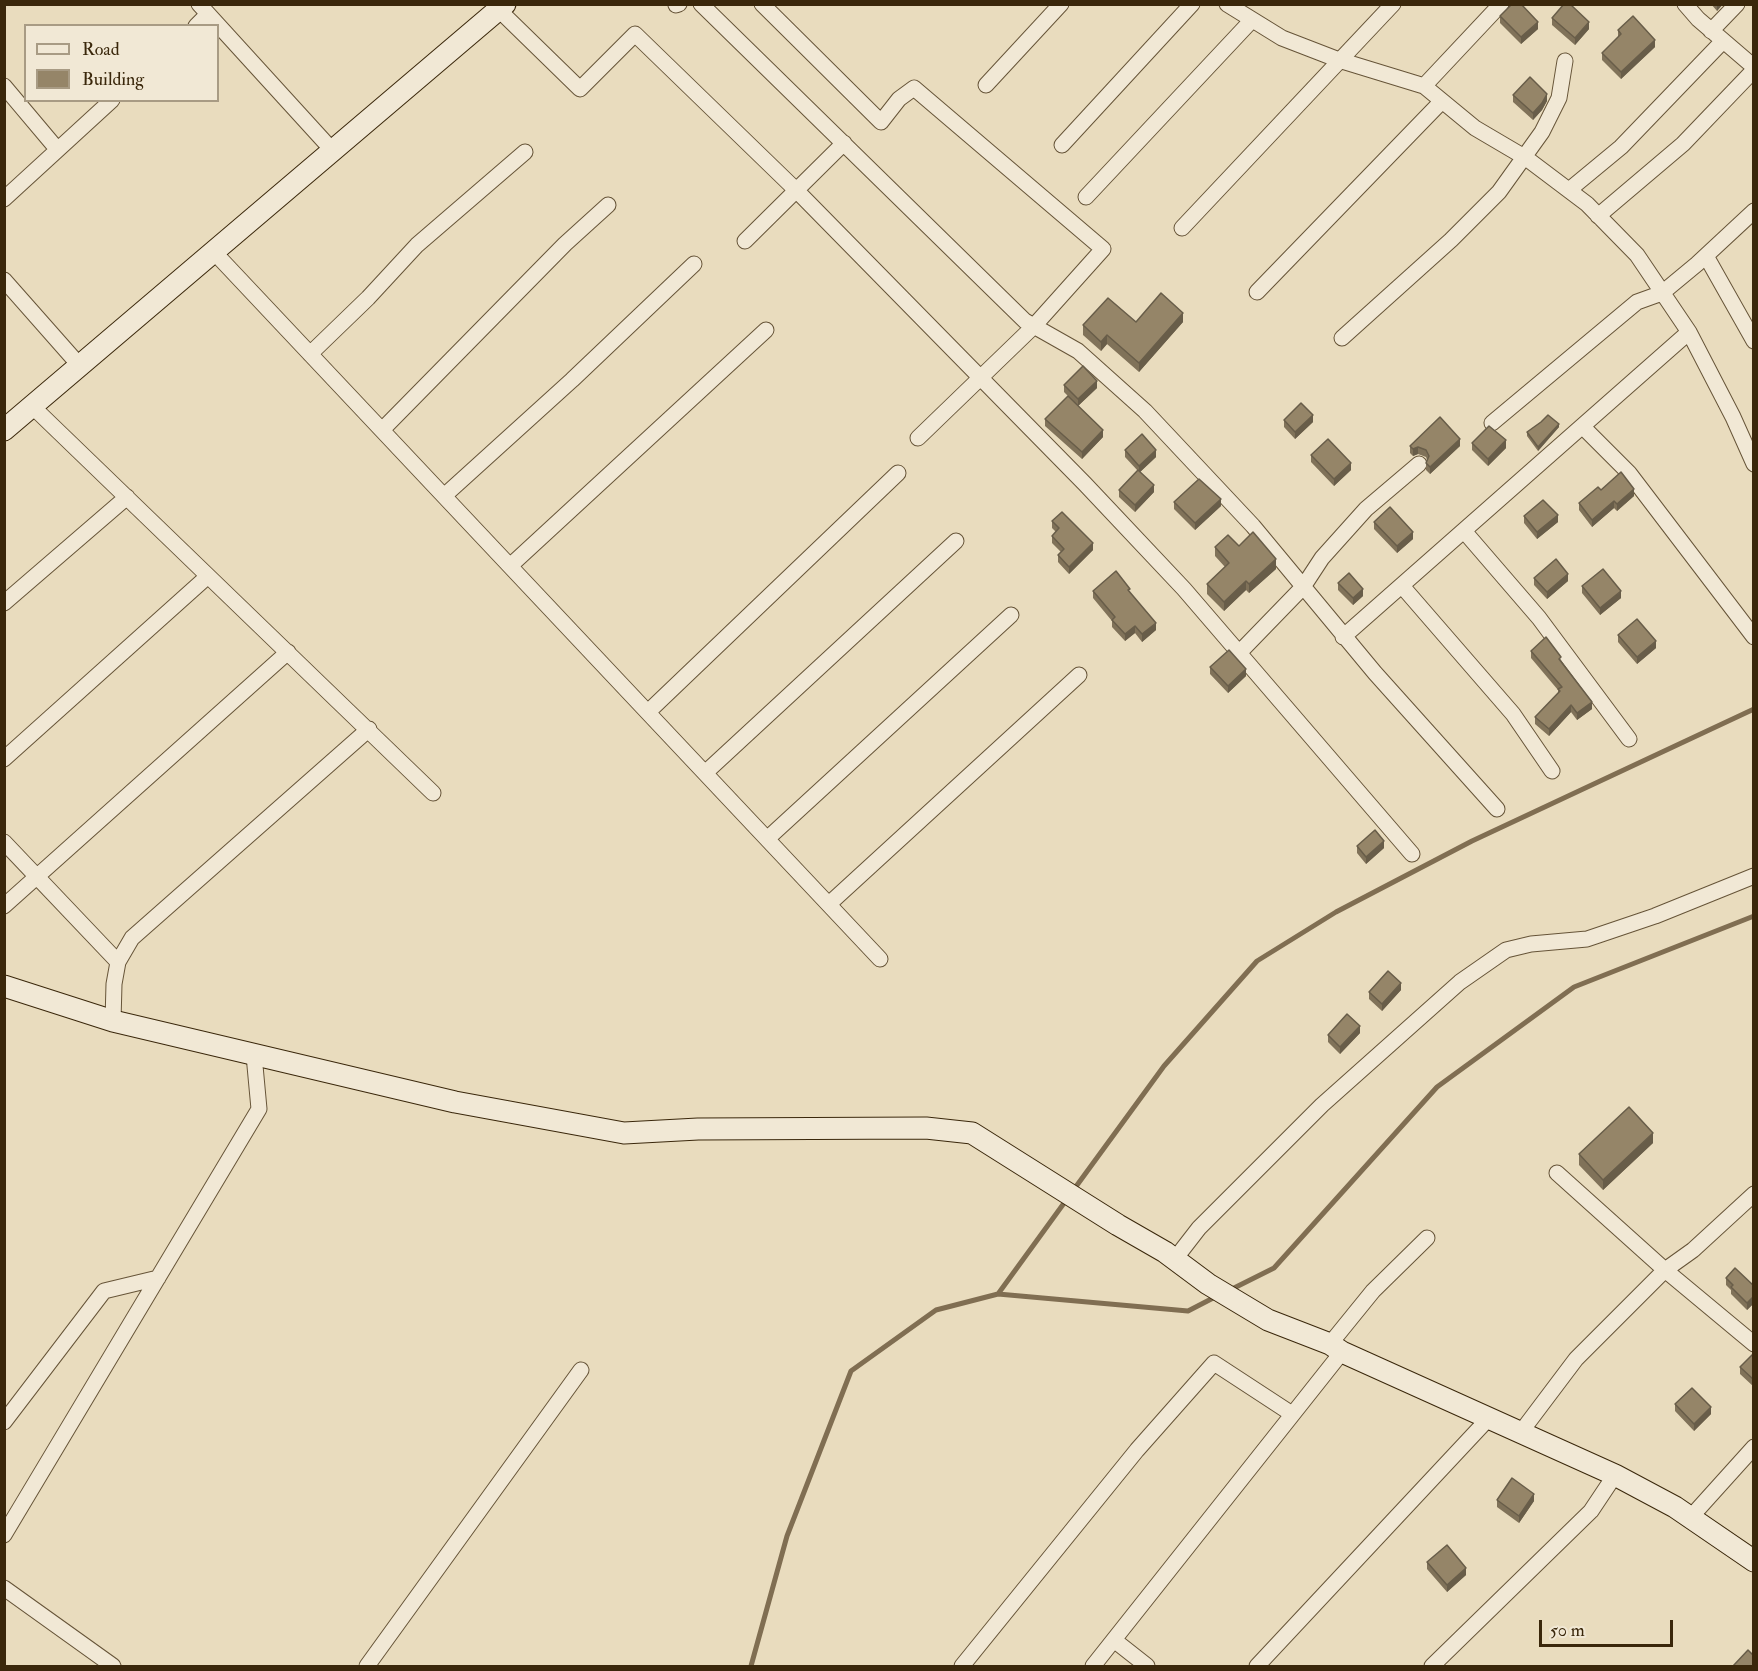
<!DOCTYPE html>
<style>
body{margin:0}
#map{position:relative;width:1758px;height:1671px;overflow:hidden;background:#e9dcbe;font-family:"IM FELL Double Pica",serif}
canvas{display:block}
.frame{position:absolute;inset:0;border:6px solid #3a270b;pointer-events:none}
.legend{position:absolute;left:24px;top:24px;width:195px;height:78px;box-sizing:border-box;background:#f1e8d5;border:2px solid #a89b84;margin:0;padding:8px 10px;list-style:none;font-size:18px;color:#3a270b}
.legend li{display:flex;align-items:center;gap:12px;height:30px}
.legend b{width:30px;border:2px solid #a89b84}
.scale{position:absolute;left:1539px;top:1620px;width:134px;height:27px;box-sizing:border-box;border:3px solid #3a270b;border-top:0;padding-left:8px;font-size:18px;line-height:21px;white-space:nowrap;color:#3a270b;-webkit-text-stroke:4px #f1e8d5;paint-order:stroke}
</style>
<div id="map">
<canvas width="1758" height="1671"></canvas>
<div class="frame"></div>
<ul class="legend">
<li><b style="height:8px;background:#f1e8d5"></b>Road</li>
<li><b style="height:16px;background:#958568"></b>Building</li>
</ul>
<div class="scale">50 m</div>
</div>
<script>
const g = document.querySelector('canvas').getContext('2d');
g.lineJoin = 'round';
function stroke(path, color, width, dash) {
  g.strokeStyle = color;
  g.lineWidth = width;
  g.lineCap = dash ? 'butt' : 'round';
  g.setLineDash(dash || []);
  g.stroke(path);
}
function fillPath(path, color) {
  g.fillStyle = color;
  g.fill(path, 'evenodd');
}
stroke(new Path2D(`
 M 1072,1192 L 1164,1066 L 1257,961 L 1336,912 L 1472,841 L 1754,709
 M 1228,1291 L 1274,1268 L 1437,1087 L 1574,987 L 1754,916
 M 998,1294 L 1188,1311 L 1217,1296
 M 751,1666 L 787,1536 L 851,1371 L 936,1310 L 998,1294 L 1067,1199`), '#806e52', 5);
const street = new Path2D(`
 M 199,4 L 333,151
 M 701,4 L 1025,321 L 1078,351 L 1145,411 L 1253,526 L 1375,673 L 1497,809
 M 762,4 L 881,122 L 899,99 L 914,88 L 1103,249 L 1034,326 L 918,438
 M 1227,4 L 1282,38 L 1339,60 L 1424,86 L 1475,128 L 1526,158 L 1587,204 L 1637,255 L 1689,332 L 1733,417 L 1754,464
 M 1685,4 L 1698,19 L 1754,67
 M 676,5 L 679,4
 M 499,10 L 580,89 L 635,34 L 797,191 L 1085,484 L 1184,589 L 1412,854
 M 196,26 L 208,14
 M 1711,31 L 1737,4
 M 986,85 L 1061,4
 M 4,86 L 57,149
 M 1424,86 L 1501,4
 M 1062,145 L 1192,4
 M 1569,190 L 1621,147 L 1723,41
 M 1086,197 L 1252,20
 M 4,199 L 112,100
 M 1598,216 L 1683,144 L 1754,70
 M 1182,228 L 1393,4
 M 745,241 L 844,143
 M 214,252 L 880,959
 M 1706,256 L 1754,341
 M 4,280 L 80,366
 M 1257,292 L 1442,101
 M 1342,338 L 1451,240 L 1499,192 L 1542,132 L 1559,98 L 1565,61
 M 310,354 L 368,298 L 417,245 L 525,152
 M 32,406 L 433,793
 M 1492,423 L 1637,302 L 1662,293 L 1697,264 L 1754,211
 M 1583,427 L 1629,473 L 1754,637
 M 382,430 L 565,244 L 608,205
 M 444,496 L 572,380 L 694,264
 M 1464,531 L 1539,618 L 1629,739
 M 510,566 L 766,330
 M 1402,586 L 1513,714 L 1552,771
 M 4,603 L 127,497
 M 1343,637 L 1689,332
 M 1239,653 L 1303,587 L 1322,558 L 1366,509 L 1419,464
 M 648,712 L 898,473
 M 4,759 L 208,576
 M 705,773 L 956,541
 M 767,839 L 1011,615
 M 4,842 L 118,962
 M 829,904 L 1079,675
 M 4,906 L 288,652
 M 113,1021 L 114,984 L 118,962 L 132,938 L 369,729
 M 1557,1173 L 1665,1270 L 1754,1344
 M 1175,1259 L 1199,1228 L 1322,1105 L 1460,982 L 1506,950 L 1531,944 L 1587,939 L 1655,916 L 1754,876
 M 1330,1344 L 1373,1291 L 1427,1238
 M 4,1422 L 104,1291 L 158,1278
 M 1521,1432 L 1576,1359 L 1665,1270 L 1693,1250 L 1754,1194
 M 1690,1518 L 1754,1447
 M 4,1535 L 259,1109 L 254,1055
 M 4,1588 L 113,1666
 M 1114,1640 L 1147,1666
 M 367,1666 L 581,1370
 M 962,1666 L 1137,1450 L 1214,1363 L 1292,1414
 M 1093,1666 L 1342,1352
 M 1257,1666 L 1489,1418
 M 1432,1666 L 1591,1511 L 1615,1475`);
const secondary = new Path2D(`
 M 4,430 L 505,4
 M 4,986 L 113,1021 L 455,1102 L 624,1133 L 698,1129 L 926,1128 L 972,1133 L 1118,1225 L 1165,1252 L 1208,1284 L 1268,1320 L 1330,1344 L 1342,1352 L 1615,1475 L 1675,1507 L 1754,1561`);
stroke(street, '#665438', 17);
stroke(secondary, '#3a270b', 23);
stroke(street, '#f1e8d5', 15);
stroke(secondary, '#f1e8d5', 21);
fillPath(new Path2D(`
 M 1711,4 L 1723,4 L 1717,11 Z
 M 1500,16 L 1538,29 L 1521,44 L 1500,23 Z
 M 1552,18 L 1589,29 L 1575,45 L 1552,25 Z
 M 1618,30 L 1655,47 L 1621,79 L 1602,60 L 1602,53 L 1618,37 Z
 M 1513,95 L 1547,101 L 1542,110 L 1533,120 L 1513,102 Z
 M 1136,322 L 1183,322 L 1139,372 L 1107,344 L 1101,351 L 1083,335 L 1083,325 Z
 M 1064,385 L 1097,388 L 1078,406 L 1103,437 L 1082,459 L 1045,426 L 1045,419 L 1075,403 L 1064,392 Z
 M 1284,420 L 1313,422 L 1295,439 L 1284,427 Z
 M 1541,422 L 1559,427 L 1538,451 L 1527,436 L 1527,432 Z
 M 1472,443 L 1506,448 L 1488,466 L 1472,450 Z
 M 1410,446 L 1460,446 L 1430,474 L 1426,470 L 1426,463 L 1427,460 L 1426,457 L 1418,454 L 1413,456 L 1410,453 Z
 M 1125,450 L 1156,457 L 1140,472 L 1154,492 L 1135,512 L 1119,497 L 1119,490 L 1138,471 L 1125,457 Z
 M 1311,455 L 1351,470 L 1334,486 L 1311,462 Z
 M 1601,490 L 1634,496 L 1617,511 L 1614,508 L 1592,527 L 1579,510 L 1579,503 Z
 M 1174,502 L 1221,506 L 1195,530 L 1174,509 Z
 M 1524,516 L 1558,522 L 1537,539 L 1524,523 Z
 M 1052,521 L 1093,550 L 1069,574 L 1058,562 L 1058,555 L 1061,552 L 1052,543 L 1052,536 L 1056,532 L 1052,528 Z
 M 1374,522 L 1413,539 L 1397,553 L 1374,529 Z
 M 1239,546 L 1276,569 L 1249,593 L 1246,590 L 1224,611 L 1207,594 L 1207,584 L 1225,567 L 1215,556 L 1215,547 Z
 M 1534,578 L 1568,581 L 1547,599 L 1534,585 Z
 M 1338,583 L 1363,596 L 1353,605 L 1338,590 Z
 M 1582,586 L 1621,598 L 1600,615 L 1582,593 Z
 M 1093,591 L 1130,593 L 1156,630 L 1142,642 L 1135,633 L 1125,641 L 1112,627 L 1112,621 L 1093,598 Z
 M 1618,635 L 1656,648 L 1637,664 L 1618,642 Z
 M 1531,651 L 1561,663 L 1592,709 L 1577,720 L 1571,712 L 1549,736 L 1535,724 L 1535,717 L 1558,693 L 1558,690 L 1531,658 Z
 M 1210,667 L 1246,676 L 1228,693 L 1210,674 Z
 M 1357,846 L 1384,848 L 1366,864 L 1357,853 Z
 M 1401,990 L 1382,1011 L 1369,999 L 1369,992 Z
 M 1360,1033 L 1340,1054 L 1328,1042 L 1328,1035 Z
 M 1653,1143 L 1603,1190 L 1579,1165 L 1579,1154 Z
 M 1726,1278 L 1754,1286 L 1754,1303 L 1747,1310 L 1731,1294 L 1731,1290 L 1726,1285 Z
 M 1754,1353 L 1754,1387 L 1740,1374 L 1740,1367 Z
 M 1675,1404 L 1711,1414 L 1694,1431 L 1675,1411 Z
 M 1497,1500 L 1534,1501 L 1519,1523 L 1497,1507 Z
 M 1427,1562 L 1466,1575 L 1447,1592 L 1427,1569 Z`), '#807259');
fillPath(new Path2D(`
 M 1717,4 L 1723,4 L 1717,11 Z
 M 1538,22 L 1538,29 L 1521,44 L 1521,37 Z
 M 1589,22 L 1589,29 L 1575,45 L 1575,38 Z
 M 1655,40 L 1655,47 L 1621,79 L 1621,72 Z
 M 1547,94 L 1547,101 L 1542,110 L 1533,120 L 1533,113 Z
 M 1183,313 L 1183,322 L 1139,372 L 1139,363 Z
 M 1107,335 L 1107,344 L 1101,351 L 1101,342 Z
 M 1097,381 L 1097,388 L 1078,406 L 1078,399 Z
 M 1313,415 L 1313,422 L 1295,439 L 1295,432 Z
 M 1559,424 L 1559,427 L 1538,451 L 1538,447 Z
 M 1103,430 L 1103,437 L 1082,459 L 1082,452 Z
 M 1460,439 L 1460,446 L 1430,474 L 1430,467 Z
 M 1506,440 L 1506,448 L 1488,466 L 1488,459 Z
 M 1418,447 L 1418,454 L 1413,456 L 1413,449 Z
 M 1156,450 L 1156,457 L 1139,473 L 1139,466 Z
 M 1351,463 L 1351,470 L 1334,486 L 1334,479 Z
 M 1154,485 L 1154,492 L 1135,512 L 1135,505 Z
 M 1634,489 L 1634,496 L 1617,511 L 1617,504 Z
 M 1221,499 L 1221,506 L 1195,530 L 1195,523 Z
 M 1614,501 L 1614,508 L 1592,527 L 1592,520 Z
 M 1558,515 L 1558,522 L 1537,539 L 1537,532 Z
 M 1413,532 L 1413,539 L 1397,553 L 1397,546 Z
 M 1093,543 L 1093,550 L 1069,574 L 1069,567 Z
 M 1276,559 L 1276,569 L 1249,593 L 1249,584 Z
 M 1568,574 L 1568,581 L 1547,599 L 1547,592 Z
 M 1246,581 L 1246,590 L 1224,611 L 1224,602 Z
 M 1363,589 L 1363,596 L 1353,605 L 1353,598 Z
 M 1621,591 L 1621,598 L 1600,615 L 1600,608 Z
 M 1156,623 L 1156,630 L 1142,642 L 1142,634 Z
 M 1135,626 L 1135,633 L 1125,641 L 1125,634 Z
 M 1656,641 L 1656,648 L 1637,664 L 1637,657 Z
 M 1246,669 L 1246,676 L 1228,693 L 1228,686 Z
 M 1592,702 L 1592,709 L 1577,720 L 1577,713 Z
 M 1571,705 L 1571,712 L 1549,736 L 1549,729 Z
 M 1384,841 L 1384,848 L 1366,864 L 1366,857 Z
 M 1401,983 L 1401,990 L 1382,1011 L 1382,1004 Z
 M 1360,1026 L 1360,1033 L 1340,1054 L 1340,1047 Z
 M 1653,1133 L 1653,1143 L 1603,1190 L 1603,1180 Z
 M 1754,1296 L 1754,1303 L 1747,1310 L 1747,1303 Z
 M 1711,1407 L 1711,1414 L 1694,1431 L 1694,1424 Z
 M 1534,1494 L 1534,1501 L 1519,1523 L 1519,1516 Z
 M 1466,1568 L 1466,1575 L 1447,1592 L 1447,1585 Z`), '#685d49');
const building = new Path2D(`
 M 1512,4 L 1521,4 L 1538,22 L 1521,37 L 1500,16 Z
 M 1564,4 L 1570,4 L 1589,22 L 1575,38 L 1552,18 Z
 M 1633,16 L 1655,40 L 1621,72 L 1602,53 L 1621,34 L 1618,30 Z
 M 1530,77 L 1547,94 L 1542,103 L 1533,113 L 1513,95 Z
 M 1161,293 L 1183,313 L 1139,363 L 1107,335 L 1101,342 L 1083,325 L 1108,298 L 1136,322 Z
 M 1083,366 L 1097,381 L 1078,399 L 1064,385 Z
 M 1068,396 L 1103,430 L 1082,452 L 1045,419 Z
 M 1301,403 L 1313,415 L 1295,432 L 1284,420 Z
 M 1548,415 L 1559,424 L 1538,447 L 1527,432 L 1541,422 Z
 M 1440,417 L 1460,439 L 1430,467 L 1426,463 L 1429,456 L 1426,450 L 1418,447 L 1413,449 L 1410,446 Z
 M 1489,426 L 1506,440 L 1488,459 L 1472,443 Z
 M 1142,434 L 1156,450 L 1139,466 L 1125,450 Z
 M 1328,439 L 1351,463 L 1334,479 L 1311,455 Z
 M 1138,470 L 1154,485 L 1135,505 L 1119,490 Z
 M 1621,472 L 1634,489 L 1617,504 L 1614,501 L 1592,520 L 1579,503 L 1598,487 L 1601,490 Z
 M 1199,479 L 1221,499 L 1195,523 L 1174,502 Z
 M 1543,500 L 1558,515 L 1537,532 L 1524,516 Z
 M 1390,507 L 1413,532 L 1397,546 L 1374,522 Z
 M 1062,512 L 1093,543 L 1069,567 L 1058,555 L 1064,549 L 1052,536 L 1059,528 L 1052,521 Z
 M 1253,532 L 1276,559 L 1249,584 L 1246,581 L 1224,602 L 1207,584 L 1229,563 L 1215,547 L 1228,535 L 1239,546 Z
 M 1556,559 L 1568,574 L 1547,592 L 1534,578 Z
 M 1603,569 L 1621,591 L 1600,608 L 1582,586 Z
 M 1116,571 L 1130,589 L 1128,590 L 1156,623 L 1142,634 L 1135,626 L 1125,634 L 1112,620 L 1115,617 L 1093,591 Z
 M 1349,573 L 1363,589 L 1353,598 L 1338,583 Z
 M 1637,619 L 1656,641 L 1637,657 L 1618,635 Z
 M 1546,637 L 1561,657 L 1559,659 L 1592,702 L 1577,713 L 1571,705 L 1549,729 L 1535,717 L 1560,691 L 1558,689 L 1562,687 L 1531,651 Z
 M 1229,650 L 1246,669 L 1228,686 L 1210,667 Z
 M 1375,830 L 1384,841 L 1366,857 L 1357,846 Z
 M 1388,971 L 1401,983 L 1382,1004 L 1369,992 Z
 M 1347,1014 L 1360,1026 L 1340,1047 L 1328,1035 Z
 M 1629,1107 L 1653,1133 L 1603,1180 L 1579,1154 Z
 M 1735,1268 L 1754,1286 L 1754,1296 L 1747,1303 L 1731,1287 L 1733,1285 L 1726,1278 Z
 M 1754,1353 L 1754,1380 L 1740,1367 Z
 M 1692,1388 L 1711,1407 L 1694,1424 L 1675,1404 Z
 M 1512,1478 L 1534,1494 L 1519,1516 L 1497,1500 Z
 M 1447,1545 L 1466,1568 L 1447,1585 L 1427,1562 Z
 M 1748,1650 L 1754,1656 L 1754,1666 L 1733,1666 Z`);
fillPath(building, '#958568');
stroke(building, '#685d49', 1.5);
</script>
